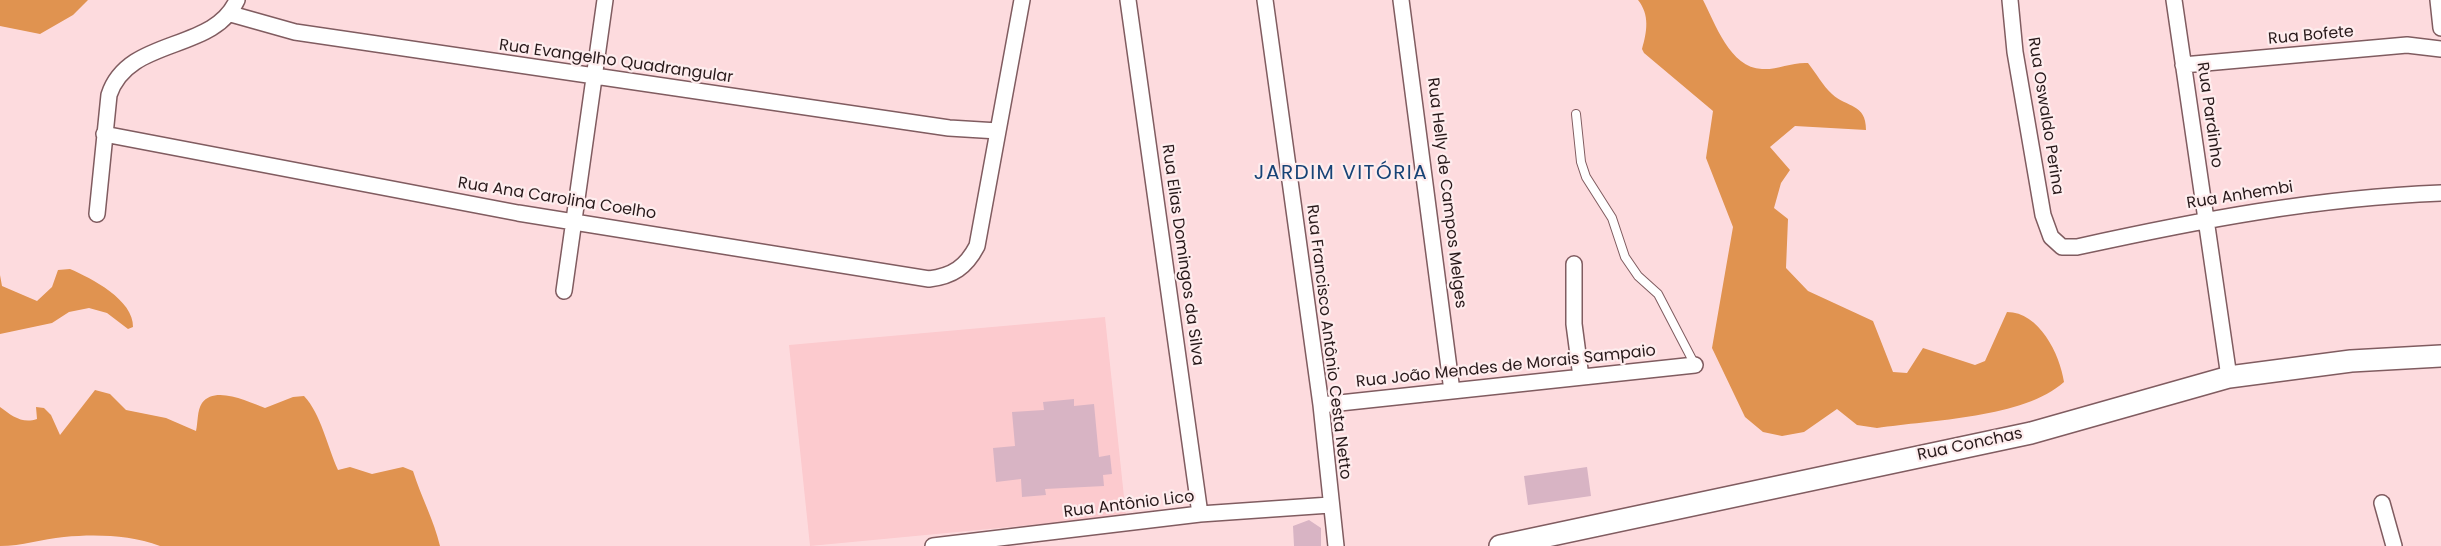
<!DOCTYPE html>
<meta charset="utf-8">
<style>
body{margin:0}
canvas{display:block;background:#fddbde}
</style>
<canvas width="2441" height="546"></canvas>
<script>
const g = document.querySelector('canvas').getContext('2d');
g.lineJoin = 'round';
function fillPath(path, color) {
  g.fillStyle = color;
  g.fill(path, 'evenodd');
}
function stroke(path, color, width, dash) {
  g.strokeStyle = color;
  g.lineWidth = width;
  g.lineCap = dash ? 'butt' : 'round';
  g.setLineDash(dash || []);
  g.stroke(path);
}
function drawText(font, color, halo, rows, align = 'center') {
  g.font = font + ' Poppins,sans-serif';
  g.lineWidth = 4.5;
  g.setLineDash([]);
  g.textBaseline = 'middle';
  g.strokeStyle = halo;
  g.fillStyle = color;
  for (const [text, x, y, turn = 0] of rows) {
    g.save();
    g.translate(x, y);
    g.rotate((+turn || 0) * Math.PI / 180);
    g.textAlign = isNaN(turn) ? turn : align;
    if (halo) g.strokeText(text, 0, 0);
    g.fillText(text, 0, 0);
    g.restore();
  }
}
fillPath(new Path2D(`
 M 1105,317 L 1126,516 L 810,546 L 789,345 Z`), '#fccace');
fillPath(new Path2D(`
 M 0,0 L 88,0 L 73,15 L 40,34 L 0,26 Z
 M 1638,0 L 1703,0 C 1715,23 1730,68 1762,69 C 1777,70 1792,62 1808,63 C 1816,73 1823,86 1832,94 C 1847,108 1866,103 1866,130 L 1795,126 L 1770,147 L 1790,170 L 1781,183 L 1774,208 L 1788,219 L 1786,268 L 1808,291 L 1873,321 L 1893,372 L 1907,373 L 1923,348 L 1975,365 L 1985,361 L 2007,312 C 2039,312 2060,354 2064,382 C 2024,418 1931,420 1877,428 L 1857,425 L 1837,409 L 1804,432 L 1782,436 L 1763,432 L 1745,417 L 1712,348 L 1733,227 L 1706,158 L 1713,111 L 1644,53 L 1642,49 C 1647,32 1650,15 1638,0 Z
 M 70,269 C 91,278 134,300 133,327 L 128,329 L 107,313 L 89,308 L 69,312 L 52,323 L 0,334 L 0,275 L 2,286 L 37,301 L 52,287 L 58,270 Z
 M 95,390 L 110,394 L 126,410 L 166,418 L 196,431 C 198,423 197,410 202,403 C 215,385 249,402 265,408 L 293,397 L 304,396 C 321,414 327,446 338,470 L 350,467 L 372,474 L 403,467 L 413,471 C 421,497 434,520 440,546 L 160,546 C 130,535 96,534 64,537 C 42,539 22,546 0,546 L 0,407 C 12,416 22,424 37,419 L 36,407 L 44,408 L 51,415 L 60,435 Z`), '#e09350');
fillPath(new Path2D(`
 M 1074,399 L 1074,406 L 1094,404 L 1099,457 L 1110,455 L 1112,474 L 1103,475 L 1104,486 L 1045,489 L 1046,495 L 1022,497 L 1021,479 L 996,482 L 993,448 L 1015,446 L 1012,412 L 1044,410 L 1043,402 Z
 M 1587,467 L 1591,496 L 1528,505 L 1524,476 Z
 M 1309,520 L 1321,528 L 1321,546 L 1294,546 L 1293,526 Z`), '#d8b4c4');
const service = new Path2D(`
 M 1576,114 L 1581,162 L 1586,177 L 1612,218 L 1625,257 L 1638,276 L 1658,294 L 1695,365`);
const minor = new Path2D(`
 M 1128,0 L 1200,514
 M 1265,0 L 1321,405 L 1336,546
 M 1401,0 L 1452,391
 M 2010,0 L 2015,52 L 2043,215 L 2051,237 L 2062,247 L 2077,247 C 2200,220 2315,198 2441,193
 M 2174,0 L 2229,377
 M 2438,0 L 2441,28
 M 231,14 L 295,32 L 949,128 L 998,131
 M 2183,65 L 2407,45 L 2441,49
 M 104,134 L 518,213 L 929,279 C 953,276 966,267 977,246 L 1022,0
 M 97,214 L 109,95 C 128,36 214,53 237,0
 M 1574,264 L 1574,324 L 1581,377
 M 564,291 L 605,0
 M 1321,405 L 1695,365
 M 2382,503 L 2394,546
 M 933,546 L 1200,514 L 1330,505`);
const secondary = new Path2D(`
 M 1500,546 L 2031,433 L 2229,377 L 2351,361 L 2441,356`);
stroke(service, '#805c60', 10);
stroke(minor, '#805c60', 18);
stroke(secondary, '#805c60', 24);
stroke(service, '#fff', 8);
stroke(minor, '#fff', 15);
stroke(secondary, '#fff', 21);
drawText('16px', '#28191a', '#feedee', [
 ["Rua Bofete",2311,36,-5],
 ["Rua Evangelho Quadrangular",616,62,8],
 ["Rua Pardinho",2209,115,82],
 ["Rua Oswaldo Perina",2045,116,81],
 ["Rua Helly de Campos Melges",1446,193,83],
 ["Rua Anhembi",2240,196,-9],
 ["Rua Ana Carolina Coelho",557,199,9],
 ["Rua Elias Domingos da Silva",1182,255,82],
 ["Rua Francisco Antônio Cesta Netto",1328,342,83],
 ["Rua João Mendes de Morais Sampaio",1506,367,-6],
 ["Rua Conchas",1970,445,-12],
 ["Rua Antônio Lico",1129,505,-7]
]);
g.letterSpacing = '1.5px';
drawText('20px', '#174376', '#feedee', [
 ["JARDIM VITÓRIA",1341,174]
]);
g.letterSpacing = '0px';
</script>
